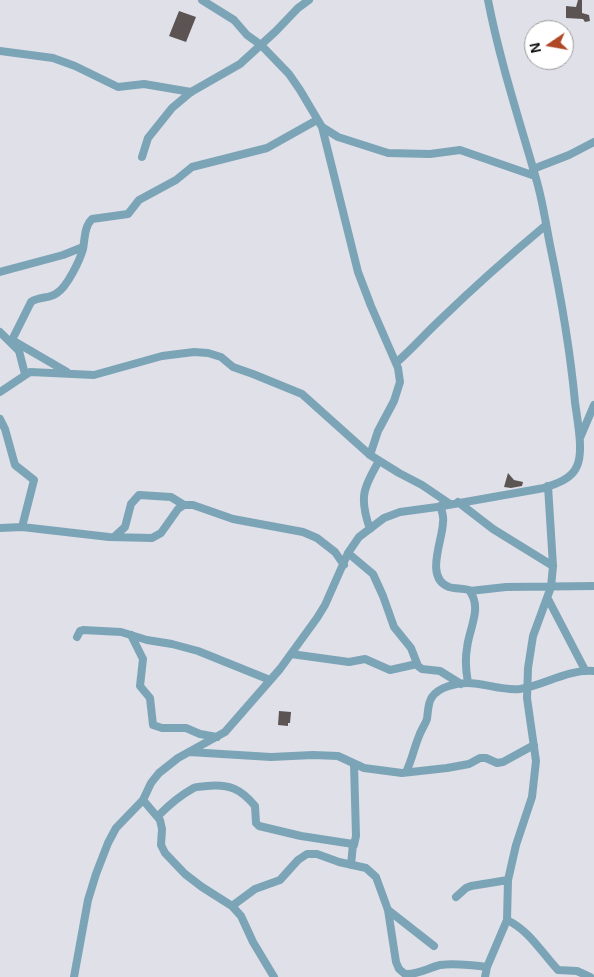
<!DOCTYPE html>
<style>
body{margin:0}
#map{position:relative;width:594px;height:977px;overflow:hidden;background:#e0e0e9;font-family:Arial,sans-serif}
canvas{display:block}
.north{position:absolute;left:524px;top:20px;width:50px;height:50px;box-sizing:border-box;background:#fff;border:1px solid #9d9d9f;border-radius:50%;rotate:258deg;font-size:14px;font-weight:700;line-height:20px;text-align:center;color:#0b0b0e}
.north::after{content:'';display:block;margin:auto;width:18px;height:22px;background:#af4825;clip-path:polygon(50% 0,100% 100%,50% 72%,0 100%)}
</style>
<div id="map">
<canvas width="594" height="977"></canvas>
<div class="north">N</div>
</div>
<script>
const g = document.querySelector('canvas').getContext('2d');
g.lineJoin = 'round';
function fillPath(path, color) {
  g.fillStyle = color;
  g.fill(path, 'evenodd');
}
function stroke(path, color, width, dash) {
  g.strokeStyle = color;
  g.lineWidth = width;
  g.lineCap = dash ? 'butt' : 'round';
  g.setLineDash(dash || []);
  g.stroke(path);
}
fillPath(new Path2D(`
 M 578,0 L 582,0 L 582,13 L 589,15 L 590,21 L 585,22 L 583,19 L 566,18 L 566,6 L 576,7 Z
 M 179,11 L 196,17 L 186,42 L 169,36 Z
 M 508,473 L 514,480 L 523,482 L 522,486 L 511,488 L 504,487 Z
 M 279,711 L 291,712 L 290,723 L 288,723 L 288,726 L 278,725 Z`), '#5c5452');
stroke(new Path2D(`
 M 202,0 L 234,20 L 247,35 L 261,45 L 289,74 L 300,90 L 322,127 L 358,272 L 371,306 L 398,368 L 400,382 L 394,401 L 378,431 L 370,455
 M 0,51 L 53,58 L 75,66 L 118,87 L 144,84 L 191,92
 M 322,127 L 338,137 L 388,153 L 430,154 L 460,150 L 535,176
 M 142,157 L 148,138 L 172,108 L 191,92 L 240,64 L 276,31 L 298,8 L 309,0
 M 533,169 L 569,155 L 594,142
 M 0,272 L 63,255 L 83,247
 M 0,332 L 19,351 L 25,374
 M 9,340 L 12,340 L 31,302 C 39,296 50,299 57,293 C 67,287 80,260 83,249 C 85,239 84,227 92,219 L 128,214 L 139,200 L 176,180 L 192,167 L 267,148 L 317,120
 M 12,340 L 67,372
 M 396,363 C 412,349 425,334 440,320 C 474,287 509,256 546,225
 M 0,392 L 30,372 L 94,375 L 162,356 L 194,352 L 208,353 L 221,357 L 233,367 L 253,374 L 302,394 L 370,455 L 399,473 L 422,485 L 450,504
 M 0,419 L 5,429 L 15,465 L 34,480 L 22,527
 M 580,438 L 594,405
 M 458,502 L 493,529 L 553,566
 M 440,506 C 442,511 444,516 443,522 C 443,540 424,578 449,587 C 455,589 462,588 469,590 C 483,608 469,628 467,648 C 465,659 466,672 468,683
 M 0,528 L 22,527 L 109,537 L 152,538 L 161,533 L 178,509 L 184,505 L 193,505 L 233,519 L 303,532 L 317,538 L 335,552 L 344,565
 M 370,529 C 359,498 363,488 379,461
 M 114,537 L 125,527 L 131,504 L 139,495 L 171,497 L 184,505
 M 348,553 L 373,574 L 383,596 L 394,627 L 411,648 L 418,666 L 422,669 L 440,671 L 461,684
 M 470,591 L 506,587 L 594,586
 M 548,599 L 585,670
 M 131,635 L 143,659 L 140,686 L 150,698 L 153,725 L 162,728 L 186,728 L 200,734 L 217,737
 M 77,637 L 80,631 L 83,630 L 121,632 L 147,640 L 172,644 L 198,651 L 270,680
 M 291,654 L 349,662 L 365,659 L 390,670 L 417,664
 M 189,752 L 271,757 L 313,755 L 338,756 L 364,768 L 402,773 L 447,768 L 469,764 L 480,758 L 486,758 L 497,763 L 503,762 L 534,745
 M 406,772 C 412,760 414,748 419,736 C 421,730 425,725 427,719 C 428,712 428,702 432,697 C 439,687 456,683 467,683 C 485,683 502,691 520,689 C 545,685 567,669 594,671
 M 143,800 L 160,820 L 162,829 L 161,845 L 165,853 L 185,874 L 202,887 L 232,906 L 241,916 L 253,942 L 274,977
 M 158,816 C 169,805 179,796 192,789 C 196,786 202,787 207,786 C 230,784 241,789 255,806 L 256,823 L 259,826 L 301,836 L 353,844 L 351,865
 M 354,845 L 356,836 L 354,764
 M 456,897 L 466,888 L 471,886 L 508,880
 M 232,906 L 255,889 L 280,880 L 298,860 L 307,854 L 317,854 L 339,862 L 366,868 L 376,877 L 388,910 L 396,962 L 399,969 L 405,974 C 418,975 428,968 440,965 C 455,963 472,965 487,967
 M 388,910 L 434,946
 M 507,920 C 530,931 541,952 558,970 L 577,971 L 590,977
 M 74,977 L 88,900 L 96,874 L 108,843 L 116,828 L 143,800 L 151,783 L 159,773 L 178,758 L 225,732 L 280,669 L 317,618 L 325,605 L 348,553 L 359,537 L 384,518 L 400,512 L 437,507 L 544,488 C 556,484 572,479 577,466 C 584,451 577,419 575,402 C 570,349 561,297 550,245 C 546,225 543,203 537,182 C 520,122 500,62 488,0
 M 485,977 L 487,967 L 507,920 L 508,880 L 516,845 L 532,797 L 536,761 L 527,698 L 528,668 L 533,636 L 551,587 L 553,566 L 548,486`), '#7ca4b7', 8);
</script>
